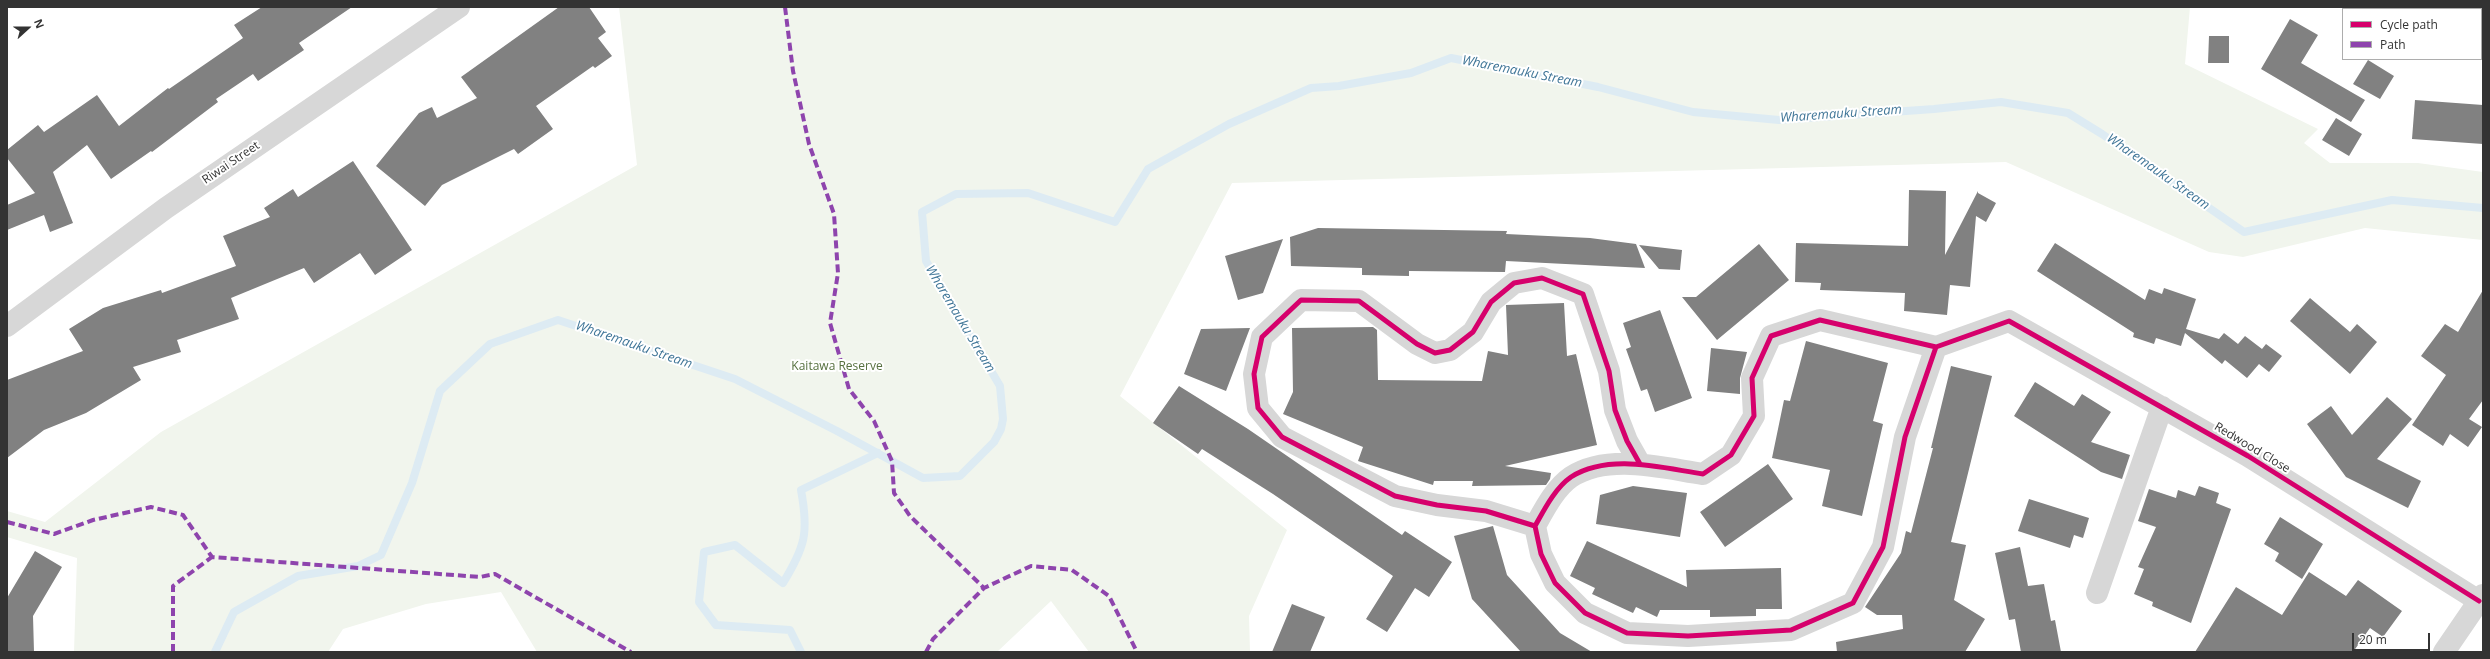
<!DOCTYPE html>
<style>
body{margin:0}
#map{position:relative;width:2490px;height:659px;overflow:hidden;background:#fff;font-family:"Open Sans",sans-serif}
canvas{display:block}
.frame{position:absolute;inset:0;border:8px solid #333;pointer-events:none}
.legend{position:absolute;left:2342px;top:8px;width:140px;height:52px;box-sizing:border-box;background:#fff;border:1px solid #adadad;margin:0;padding:5px 7px;list-style:none;font-size:12px;color:#333}
.legend li{display:flex;align-items:center;gap:8px;height:20px}
.legend b{width:20px;border:1px solid #adadad}
.north{position:absolute;left:8px;top:8px;width:40px;height:40px;-webkit-text-stroke:3px #fff;paint-order:stroke;rotate:69deg;font-size:11px;font-weight:700;line-height:16px;text-align:center;color:#333}
.north::after{content:'';display:block;margin:auto;width:14px;height:18px;background:#333;clip-path:polygon(50% 0,100% 100%,50% 72%,0 100%)}
.scale{position:absolute;left:2352px;top:633px;width:78px;height:18px;box-sizing:border-box;border:2px solid #333;border-top:0;padding-left:5px;font-size:12px;line-height:14px;white-space:nowrap;color:#333;-webkit-text-stroke:3px #fff;paint-order:stroke}
</style>
<div id="map">
<canvas width="2490" height="659"></canvas>
<div class="frame"></div>
<ul class="legend">
<li><b style="height:5px;background:#d6006c"></b>Cycle path</li>
<li><b style="height:5px;background:#8e44ad"></b>Path</li>
</ul>
<div class="north">N</div>
<div class="scale">20 m</div>
</div>
<script>
const g = document.querySelector('canvas').getContext('2d');
g.lineJoin = 'round';
function fillPath(path, color) {
  g.fillStyle = color;
  g.fill(path, 'evenodd');
}
function stroke(path, color, width, dash) {
  g.strokeStyle = color;
  g.lineWidth = width;
  g.lineCap = dash ? 'butt' : 'round';
  g.setLineDash(dash || []);
  g.stroke(path);
}
function drawText(font, color, halo, rows, align = 'center') {
  g.font = font + ' "Open Sans",sans-serif';
  g.lineWidth = 4;
  g.setLineDash([]);
  g.textBaseline = 'middle';
  g.strokeStyle = halo;
  g.fillStyle = color;
  for (const [text, x, y, turn = 0] of rows) {
    g.save();
    g.translate(x, y);
    g.rotate((+turn || 0) * Math.PI / 180);
    g.textAlign = isNaN(turn) ? turn : align;
    if (halo) g.strokeText(text, 0, 0);
    g.fillText(text, 0, 0);
    g.restore();
  }
}
fillPath(new Path2D(`
 M 619,7 L 2190,7 L 2185,64 L 2318,129 L 2304,143 L 2330,163 L 2418,163 L 2483,172 L 2483,240 L 2365,228 L 2243,257 L 2209,252 L 2006,162 L 1232,183 L 1120,396 L 1287,530 L 1249,616 L 1250,652 L 1089,652 L 1051,601 L 997,652 L 537,652 L 501,592 L 426,604 L 343,629 L 328,652 L 74,652 L 77,558 L 7,537 L 7,511 L 45,522 L 161,432 L 637,165 Z`), '#f1f5ed');
stroke(new Path2D(`
 M 215,652 L 234,612 L 298,576 L 358,566 L 381,555 L 412,483 L 440,391 L 490,344 L 558,320 L 735,379 L 837,431 L 923,478 L 960,476 L 994,442 L 1001,429 L 1003,419 L 1000,386 L 926,261 L 922,212 L 956,194 L 1028,193 L 1115,222 L 1148,169 L 1229,124 L 1311,88 L 1339,86 L 1411,73 L 1451,58 L 1598,87 L 1693,112 L 1779,120 L 1934,109 L 2001,102 L 2068,113 L 2102,134 L 2244,232 L 2392,200 L 2483,208
 M 801,652 L 790,630 L 716,625 L 699,602 L 704,552 L 735,545 L 783,583 C 805,547 809,533 801,490 L 878,453`), '#ddebf3', 8);
fillPath(new Path2D(`
 M 262,7 L 352,7 L 299,43 L 304,50 L 258,81 L 253,74 L 216,99 L 218,102 L 152,152 L 151,151 L 111,179 L 87,145 L 53,172 L 73,223 L 50,232 L 44,215 L 7,230 L 7,205 L 35,193 L 7,158 L 7,150 L 38,125 L 44,132 L 97,95 L 119,126 L 168,88 L 169,89 L 243,38 L 234,25 Z
 M 559,7 L 589,7 L 606,32 L 598,38 L 612,56 L 595,68 L 593,66 L 536,106 L 553,129 L 518,154 L 514,149 L 442,185 L 425,206 L 376,166 L 419,113 L 432,107 L 437,118 L 477,98 L 461,77 Z
 M 2290,19 L 2318,35 L 2301,63 L 2365,100 L 2351,122 L 2261,69 Z
 M 2209,36 L 2229,36 L 2229,63 L 2208,63 Z
 M 2368,60 L 2394,76 L 2380,99 L 2353,84 Z
 M 2415,100 L 2483,105 L 2483,144 L 2412,139 Z
 M 2336,118 L 2362,134 L 2349,156 L 2322,140 Z
 M 353,161 L 412,250 L 375,275 L 360,253 L 314,283 L 304,268 L 231,298 L 239,319 L 177,340 L 181,352 L 133,367 L 141,380 L 86,413 L 44,430 L 7,458 L 7,380 L 83,351 L 69,329 L 103,308 L 161,290 L 162,293 L 236,266 L 223,236 L 270,217 L 264,208 L 293,189 L 298,197 Z
 M 1909,190 L 1946,191 L 1945,255 L 1978,191 L 1978,193 L 1996,203 L 1986,222 L 1976,216 L 1970,287 L 1950,285 L 1947,315 L 1904,311 L 1905,293 L 1820,290 L 1821,283 L 1795,282 L 1796,243 L 1908,246 Z
 M 1318,228 L 1507,231 L 1506,234 L 1590,238 L 1636,244 L 1645,268 L 1506,261 L 1505,272 L 1409,271 L 1409,276 L 1362,275 L 1362,268 L 1291,266 L 1290,237 Z
 M 1283,239 L 1263,293 L 1238,300 L 1225,256 Z
 M 2055,243 L 2145,300 L 2149,289 L 2162,294 L 2164,288 L 2196,299 L 2186,329 L 2219,339 L 2224,333 L 2238,344 L 2245,336 L 2262,349 L 2266,344 L 2282,356 L 2269,372 L 2259,364 L 2247,378 L 2225,360 L 2222,364 L 2185,333 L 2181,346 L 2156,338 L 2154,344 L 2133,337 L 2134,333 L 2037,271 Z
 M 1759,244 L 1789,280 L 1717,340 L 1682,297 L 1696,297 Z
 M 1639,245 L 1682,250 L 1680,270 L 1659,269 Z
 M 2483,290 L 2483,400 L 2469,419 L 2482,427 L 2468,447 L 2450,434 L 2443,446 L 2412,425 L 2446,375 L 2421,356 L 2445,324 L 2458,332 Z
 M 2310,298 L 2350,332 L 2357,324 L 2377,342 L 2350,374 L 2290,321 Z
 M 1564,303 L 1567,356 L 1576,354 L 1597,445 L 1505,466 L 1551,473 L 1550,479 L 1546,485 L 1472,486 L 1473,481 L 1434,481 L 1433,485 L 1358,461 L 1363,447 L 1283,414 L 1293,392 L 1292,328 L 1373,327 L 1377,330 L 1378,380 L 1482,381 L 1488,351 L 1508,355 L 1506,305 Z
 M 1660,310 L 1692,398 L 1655,412 L 1647,389 L 1641,391 L 1626,349 L 1631,347 L 1623,323 Z
 M 1250,328 L 1226,391 L 1184,374 L 1201,329 Z
 M 1806,341 L 1888,363 L 1873,421 L 1883,424 L 1862,516 L 1822,506 L 1830,470 L 1772,458 L 1784,400 L 1790,401 Z
 M 1711,348 L 1747,352 L 1740,378 L 1740,394 L 1707,391 Z
 M 1951,366 L 1992,376 L 1951,542 L 1966,545 L 1954,600 L 1985,619 L 1965,652 L 1837,652 L 1836,642 L 1903,629 L 1902,615 L 1877,615 L 1865,607 L 1901,553 L 1906,531 L 1911,533 L 1933,448 L 1931,448 Z
 M 2035,382 L 2074,406 L 2082,394 L 2111,412 L 2091,442 L 2130,455 L 2122,479 L 2101,472 L 2014,416 Z
 M 1179,386 L 1248,429 L 1402,535 L 1405,531 L 1452,562 L 1429,597 L 1415,588 L 1387,632 L 1366,619 L 1393,576 L 1273,494 L 1202,449 L 1198,454 L 1153,423 Z
 M 2387,397 L 2412,419 L 2377,459 L 2421,481 L 2408,508 L 2346,477 L 2307,424 L 2331,406 L 2352,435 Z
 M 1768,464 L 1793,499 L 1725,547 L 1700,512 Z
 M 1633,486 L 1687,493 L 1680,537 L 1596,524 L 1600,495 Z
 M 2199,486 L 2219,493 L 2216,503 L 2231,509 L 2191,623 L 2152,606 L 2153,602 L 2134,594 L 2144,569 L 2138,567 L 2156,527 L 2138,521 L 2149,489 L 2176,498 L 2178,490 L 2195,496 Z
 M 2029,499 L 2089,518 L 2083,538 L 2074,535 L 2070,548 L 2018,531 Z
 M 2280,517 L 2323,544 L 2302,579 L 2275,561 L 2279,553 L 2264,544 Z
 M 1493,526 L 1507,575 L 1560,633 L 1592,652 L 1521,652 L 1472,599 L 1454,536 Z
 M 1587,541 L 1687,587 L 1686,570 L 1781,568 L 1782,609 L 1756,609 L 1756,616 L 1710,617 L 1710,610 L 1660,610 L 1657,617 L 1636,607 L 1633,613 L 1592,594 L 1595,588 L 1570,576 Z
 M 2020,547 L 2028,586 L 2044,584 L 2051,621 L 2055,620 L 2061,652 L 2021,652 L 2015,619 L 2009,620 L 1995,553 Z
 M 35,551 L 62,567 L 33,616 L 34,652 L 7,652 L 7,598 Z
 M 2309,572 L 2346,596 L 2358,580 L 2402,611 L 2383,637 L 2370,628 L 2353,652 L 2195,652 L 2236,587 L 2282,615 Z
 M 1292,604 L 1325,617 L 1310,652 L 1272,652 Z`), '#818181');
stroke(new Path2D(`
 M 2408,7 L 2415,9
 M 2481,27 L 2483,28
 M 7,326 L 166,208 L 459,7
 M 1936,347 L 1905,437 L 1883,547 L 1853,603 L 1791,630 L 1688,636 L 1627,633 L 1585,613 L 1555,583 L 1541,554 L 1535,526 C 1544,510 1555,488 1571,477 C 1609,453 1662,468 1703,474 L 1731,455 L 1754,416 L 1752,378 L 1771,336 L 1820,320 L 1936,347 L 2009,321 L 2248,456 L 2479,601
 M 1535,526 L 1486,511 L 1437,505 L 1395,496 L 1282,437 L 1258,408 L 1254,374 L 1262,337 L 1301,300 L 1359,301 L 1417,344 L 1435,353 L 1450,350 L 1473,332 L 1491,302 L 1514,283 L 1542,278 L 1583,294 L 1609,371 L 1615,410 L 1627,441 L 1640,464
 M 2097,593 L 2162,407`), '#d7d7d7', 22);
stroke(new Path2D(`
 M 2444,652 L 2483,595`), '#d7d7d7', 22);
stroke(new Path2D(`
 M 785,7 L 793,71 L 809,144 L 834,214 L 838,273 L 830,323 L 849,389 L 874,421 L 892,461 L 894,493 L 910,516 L 984,588
 M 7,522 L 54,534 L 93,520 L 151,507 L 183,515 L 212,557 L 480,577 L 495,574 L 631,652
 M 173,652 L 173,586 L 212,557
 M 926,652 L 933,639 L 984,588 L 1031,566 L 1072,570 L 1109,596 L 1137,652`), '#8e44ad', 4, [8, 4]);
stroke(new Path2D(`
 M 1936,347 L 1905,437 L 1883,547 L 1853,603 L 1791,630 L 1688,636 L 1627,633 L 1585,613 L 1555,583 L 1541,554 L 1535,526 C 1544,510 1555,488 1571,477 C 1609,453 1662,468 1703,474 L 1731,455 L 1754,416 L 1752,378 L 1771,336 L 1820,320 L 1936,347 L 2009,321 L 2248,456 L 2479,601
 M 1535,526 L 1486,511 L 1437,505 L 1395,496 L 1282,437 L 1258,408 L 1254,374 L 1262,337 L 1301,300 L 1359,301 L 1417,344 L 1435,353 L 1450,350 L 1473,332 L 1491,302 L 1514,283 L 1542,278 L 1583,294 L 1609,371 L 1615,410 L 1627,441 L 1640,464`), '#d6006c', 5);
drawText('12px', '#333', '#fff', [
 ["Riwai Street",231,163,-34],
 ["Redwood Close",2252,448,31]
]);
drawText('12px', '#56703f', '#fff', [
 ["Kaitawa Reserve",837,367]
]);
drawText('italic 13px', '#3f7597', '#fff', [
 ["Wharemauku Stream",1522,72,11],
 ["Wharemauku Stream",1841,114,-4],
 ["Wharemauku Stream",2158,172,35],
 ["Wharemauku Stream",960,319,59],
 ["Wharemauku Stream",634,345,19]
]);
</script>
